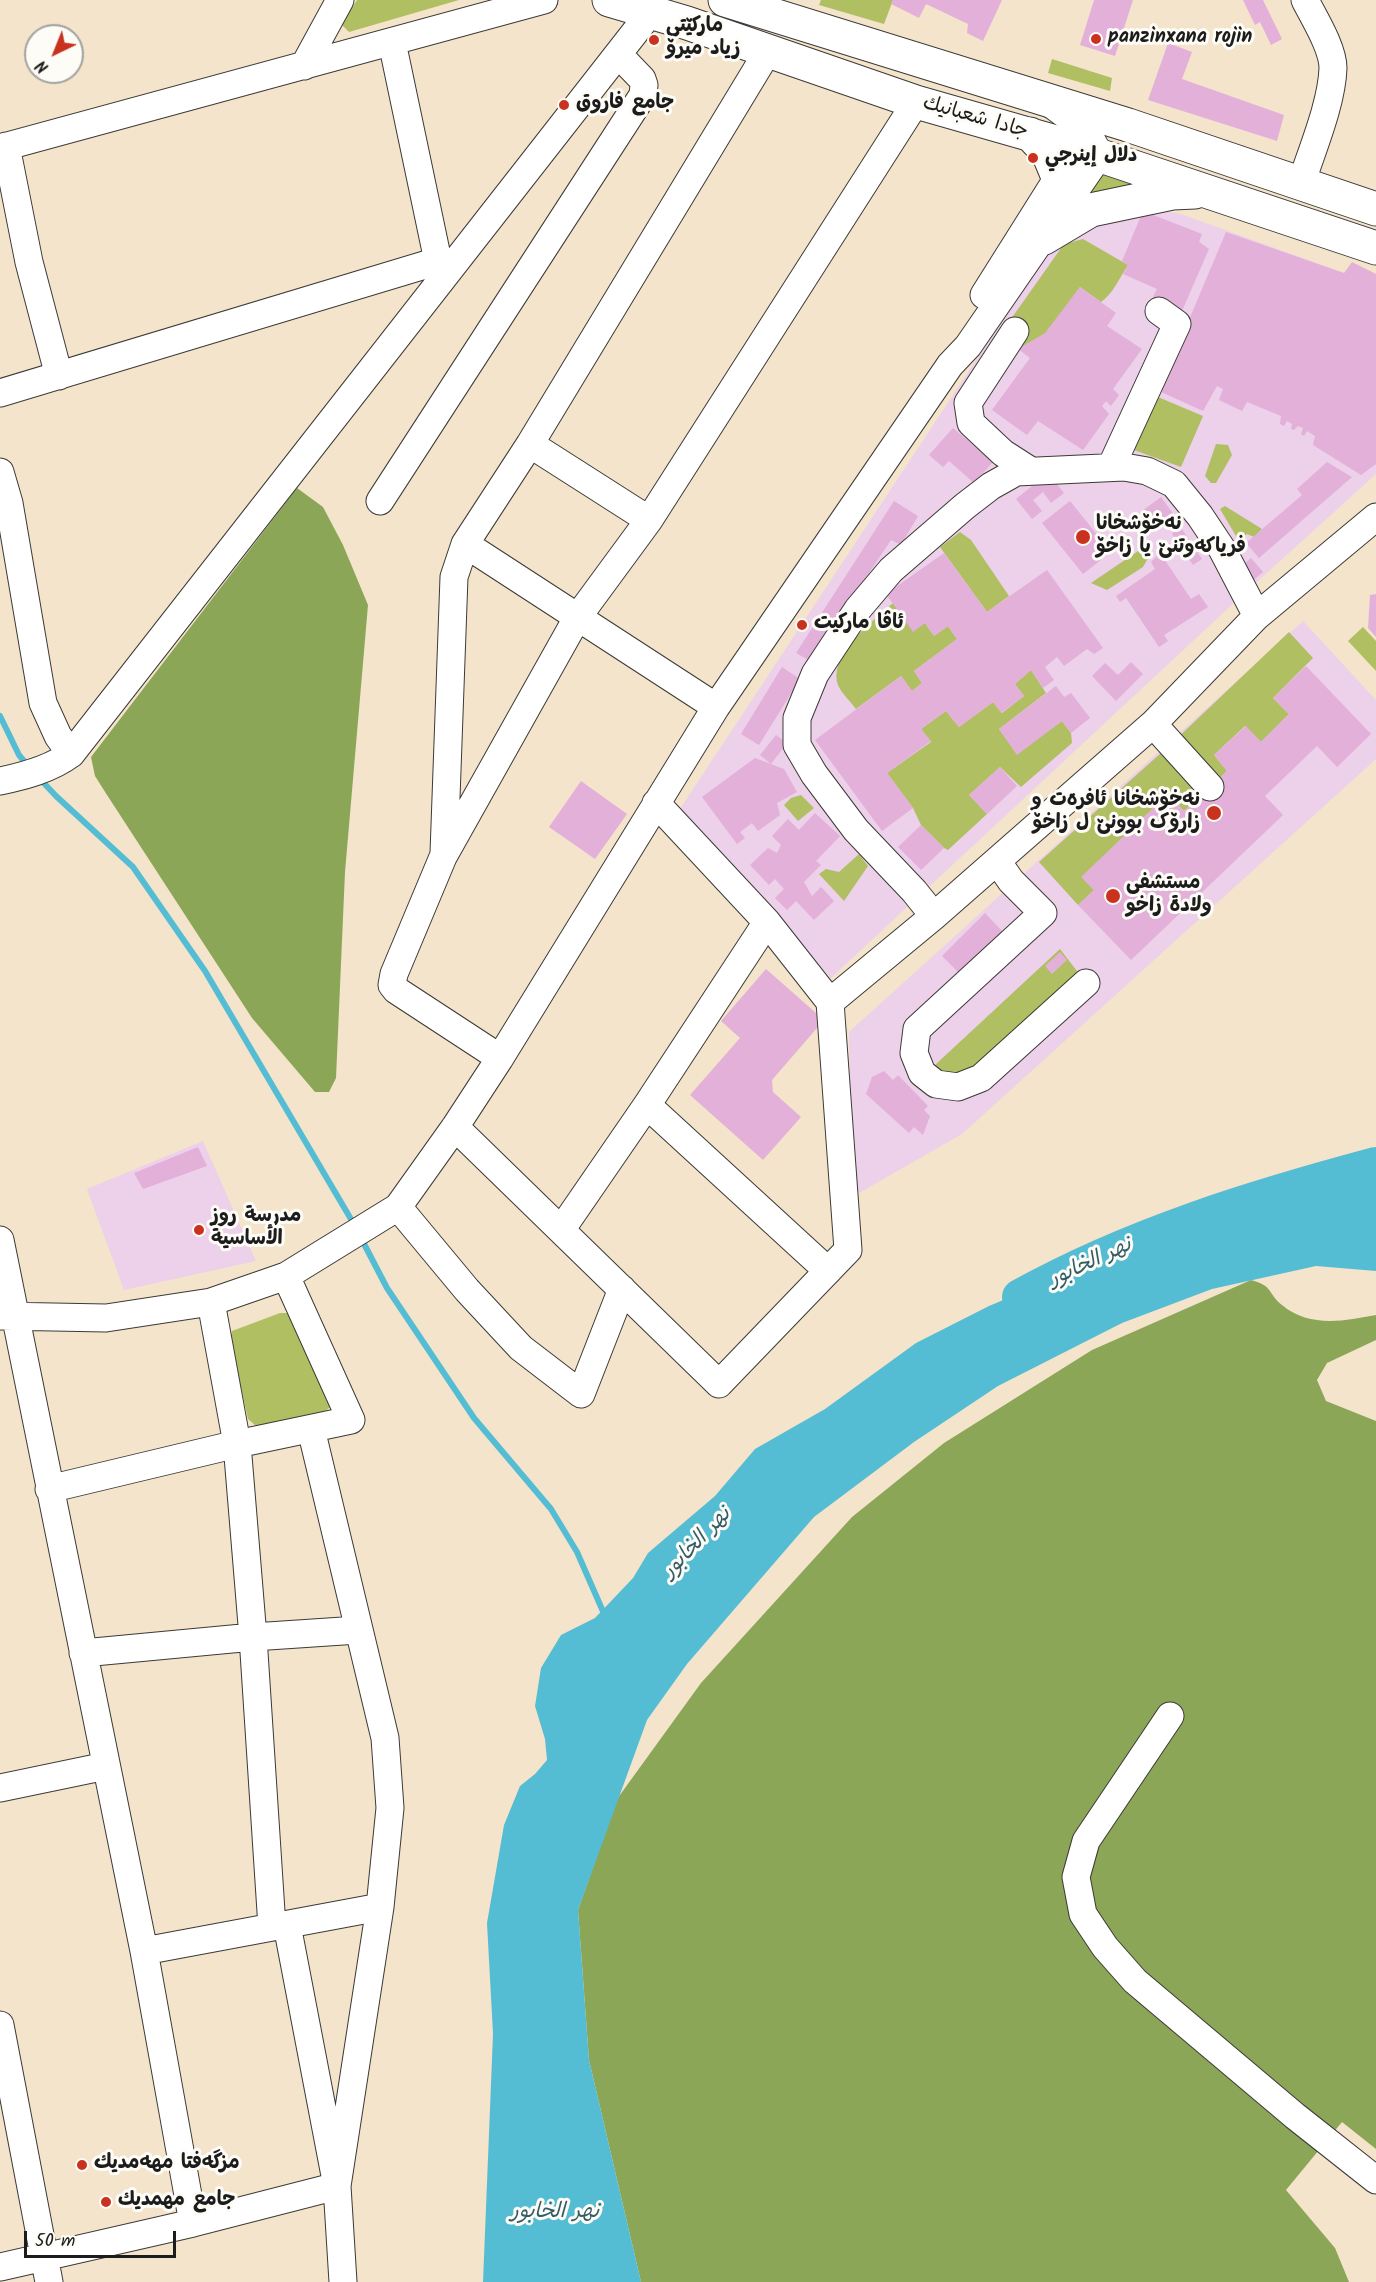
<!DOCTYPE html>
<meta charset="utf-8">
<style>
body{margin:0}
#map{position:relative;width:1376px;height:2282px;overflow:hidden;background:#f4e4cb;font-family:Kalam,sans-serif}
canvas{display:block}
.north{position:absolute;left:24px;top:24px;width:60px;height:60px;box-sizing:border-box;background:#fdfcf7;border:2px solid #a3a29f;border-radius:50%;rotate:223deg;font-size:16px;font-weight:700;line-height:24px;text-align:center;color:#1c1c1c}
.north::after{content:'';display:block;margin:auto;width:21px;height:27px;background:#c8321e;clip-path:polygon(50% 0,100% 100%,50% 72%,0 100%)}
.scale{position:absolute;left:24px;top:2231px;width:152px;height:27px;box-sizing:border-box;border:3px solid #1c1c1c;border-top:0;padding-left:8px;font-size:18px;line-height:21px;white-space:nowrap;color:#1c1c1c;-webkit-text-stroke:4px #fdfcf7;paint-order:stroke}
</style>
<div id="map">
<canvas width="1376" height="2282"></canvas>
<div class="north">N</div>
<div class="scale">50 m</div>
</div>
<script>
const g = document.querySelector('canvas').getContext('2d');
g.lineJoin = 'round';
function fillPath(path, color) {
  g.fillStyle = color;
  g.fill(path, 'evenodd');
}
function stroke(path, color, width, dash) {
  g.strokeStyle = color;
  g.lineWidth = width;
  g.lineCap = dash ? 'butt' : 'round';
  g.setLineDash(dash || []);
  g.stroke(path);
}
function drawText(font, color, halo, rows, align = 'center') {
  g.font = font + ' Kalam,"Playpen Sans Arabic",sans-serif';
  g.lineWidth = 6;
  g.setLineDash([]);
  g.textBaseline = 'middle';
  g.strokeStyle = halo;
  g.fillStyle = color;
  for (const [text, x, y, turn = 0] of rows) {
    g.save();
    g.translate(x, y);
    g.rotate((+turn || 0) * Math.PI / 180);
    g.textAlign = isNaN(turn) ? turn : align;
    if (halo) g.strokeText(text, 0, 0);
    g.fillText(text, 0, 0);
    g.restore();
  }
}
fillPath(new Path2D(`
 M 1138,209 L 1178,213 L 1344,273 L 1376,382 L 1376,474 L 1237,600 L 831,978 L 680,809 L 1046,254 L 1086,219 Z
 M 1303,621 L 1376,700 L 1376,759 L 962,1134 L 852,1197 L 849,1032 Z
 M 203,1141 L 256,1261 L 124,1290 L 87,1189 Z`), '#edd0e9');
fillPath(new Path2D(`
 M 357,0 L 459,0 L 349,32 L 341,24 Z
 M 821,0 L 893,0 L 884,24 L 819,5 Z
 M 1052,59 L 1112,78 L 1110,91 L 1048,73 Z
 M 1097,172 L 1148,187 L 1084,203 Z
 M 1083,239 L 1128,265 C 1120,277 1113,294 1101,302 L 1080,287 L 1046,334 L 1018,349 L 1006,326 L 1064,244 Z
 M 1158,397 L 1203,416 L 1181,467 L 1131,449 Z
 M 1216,444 L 1228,445 L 1232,455 L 1216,483 L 1211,483 L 1205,476 Z
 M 1225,506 L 1262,529 L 1254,537 L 1247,534 L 1239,541 L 1220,509 Z
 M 960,532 L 971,540 L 1009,596 L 987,612 L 940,547 Z
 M 1147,545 L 1152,551 L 1143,567 L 1107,590 L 1091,583 Z
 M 893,603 L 913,631 L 925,623 L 934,636 L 948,626 L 957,639 L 914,671 L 922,683 L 912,691 L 901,676 L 856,709 C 851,702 839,691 837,682 C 831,652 873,621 893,603 Z
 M 1363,627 L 1376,641 L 1376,671 L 1348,641 Z
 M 1289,632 L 1313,658 L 1273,698 L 1289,714 L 1261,742 L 1245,726 L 1214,755 L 1227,771 L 1184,811 L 1168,794 L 1082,877 L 1094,890 L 1078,905 L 1039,862 L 1171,744 Z
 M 1031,670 L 1046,693 L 999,729 L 1017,754 L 1062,721 L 1071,733 L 1072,743 L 1021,787 L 1000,767 L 969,795 L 987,814 L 948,850 L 944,848 L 921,825 L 913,808 L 887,773 L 931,742 L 921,729 L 946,711 L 959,727 L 993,702 L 1002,713 L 1024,696 L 1015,684 Z
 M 801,795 L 814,808 L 798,821 L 784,805 L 791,798 Z
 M 859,854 L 868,866 L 844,901 L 819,874 L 826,869 L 839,872 Z
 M 1060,949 L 1080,975 L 977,1071 L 956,1079 L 938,1069 L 935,1065 Z
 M 280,1313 L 286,1313 L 289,1315 L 332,1405 L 324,1413 L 256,1426 L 248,1419 L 230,1339 L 232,1331 Z`), '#b0bf62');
fillPath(new Path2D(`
 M 297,488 L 323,507 L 343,545 L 368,605 L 345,872 L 336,1078 L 329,1092 L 315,1092 L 252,1018 L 107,795 L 95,776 L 91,757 Z
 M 1251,1280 C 1275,1287 1266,1292 1282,1305 C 1309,1328 1344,1321 1376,1315 L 1376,1340 L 1327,1363 L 1317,1380 L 1326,1401 L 1376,1421 L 1376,2149 L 1342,2122 L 1286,2190 L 1335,2248 L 1349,2282 L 641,2282 L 589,2060 L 578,1910 L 617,1799 L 701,1683 L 852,1517 L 944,1443 L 1092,1350 Z`), '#8ca658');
fillPath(new Path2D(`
 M 1376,1168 L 1376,1271 L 1316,1266 L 1212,1289 L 1122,1323 L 998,1386 L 914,1442 L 814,1517 L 687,1664 L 647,1720 L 578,1910 L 589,2060 L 641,2282 L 483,2282 L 493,2034 L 487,1923 L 504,1825 L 520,1786 L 535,1774 L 547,1760 L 545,1739 L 535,1706 L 541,1668 L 561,1635 L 595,1618 L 633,1578 L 648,1553 L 715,1496 L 755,1449 L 825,1409 L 916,1343 L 989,1306 L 1120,1251 L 1239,1217 Z`), '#55bdd3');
stroke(new Path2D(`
 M 0,716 L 19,755 L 29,767
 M 40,779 L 56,796 L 133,867 L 205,971 L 355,1226
 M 361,1238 L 387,1288 L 474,1418 L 551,1509 L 577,1552 L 605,1616`), '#55bdd3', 6);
stroke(new Path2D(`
 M 1020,1297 C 1132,1235 1253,1198 1376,1165`), '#55bdd3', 36);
fillPath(new Path2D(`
 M 893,0 L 1002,0 L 983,41 L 967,33 L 968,24 L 926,4 L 919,18 L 891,4 Z
 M 1094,0 L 1133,0 L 1115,56 L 1080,45 Z
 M 1243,0 L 1263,0 L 1282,39 L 1271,45 L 1260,22 L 1255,25 Z
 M 1168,43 L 1192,52 L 1182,79 L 1284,115 L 1277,141 L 1148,100 Z
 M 1143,211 L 1202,234 L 1199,242 L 1209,249 L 1182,311 L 1153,297 L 1157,289 L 1123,274 L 1128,265 L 1122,261 Z
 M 1226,232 L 1344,273 L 1352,262 L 1376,274 L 1376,464 L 1361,475 L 1313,445 L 1315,436 L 1307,431 L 1304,436 L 1301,434 L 1303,428 L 1298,426 L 1294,430 L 1291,429 L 1292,424 L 1287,421 L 1284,426 L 1280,424 L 1281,416 L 1247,402 L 1242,411 L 1219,400 L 1223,389 L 1217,386 L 1203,411 L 1159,391 Z
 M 1080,287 L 1116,313 L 1107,326 L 1142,349 L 1113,389 L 1119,395 L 1111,406 L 1106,401 L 1102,406 L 1109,414 L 1083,450 L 1038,421 L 1027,435 L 992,410 L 1030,358 L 1018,349 L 1045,333 Z
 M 953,428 L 993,462 L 974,483 L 949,461 L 943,467 L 929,455 Z
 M 1327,462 L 1352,477 L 1259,558 L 1246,543 L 1302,495 L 1297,489 Z
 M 1048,473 L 1064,493 L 1051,503 L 1043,492 L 1033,500 L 1042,511 L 1032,519 L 1016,499 Z
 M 1161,497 L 1176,518 L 1156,531 L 1142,511 Z
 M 894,501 L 918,516 L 901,545 L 891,540 L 810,661 L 796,653 Z
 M 1070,501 L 1111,552 L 1083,574 L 1042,523 Z
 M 1179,525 L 1202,559 L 1193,565 L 1172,534 Z
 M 944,553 L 987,612 L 1047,570 L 1103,648 L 1094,654 L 1087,649 L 1064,666 L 1057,657 L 1045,667 L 1054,680 L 1043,688 L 1031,670 L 1015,684 L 1024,696 L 1001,713 L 993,702 L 959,727 L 946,711 L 921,729 L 931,741 L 887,773 L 913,808 L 882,831 L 815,740 L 901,676 L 912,691 L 922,683 L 914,671 L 957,639 L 948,626 L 934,636 L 925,623 L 913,632 L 886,594 Z
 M 1160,553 L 1191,599 L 1199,594 L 1208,607 L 1164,635 L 1168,641 L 1159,647 L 1126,598 L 1120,602 L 1116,596 L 1155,569 L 1151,562 Z
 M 1251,558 L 1263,572 L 1236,595 L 1224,581 Z
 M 1376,594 L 1376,637 L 1368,628 L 1370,595 Z
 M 1131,662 L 1143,674 L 1116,701 L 1092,676 L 1105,663 L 1118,675 Z
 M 1306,666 L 1371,734 L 1337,767 L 1317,746 L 1265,796 L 1283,815 L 1131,960 L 1078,905 L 1094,890 L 1081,877 L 1168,794 L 1184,811 L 1227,771 L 1214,755 L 1246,726 L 1261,742 L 1289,714 L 1273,698 Z
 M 782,667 L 800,679 L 759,745 L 741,734 Z
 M 1056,686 L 1064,697 L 1071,693 L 1090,718 L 1071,733 L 1062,721 L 1017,755 L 999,729 Z
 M 776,735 L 787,743 L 771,764 L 760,755 Z
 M 755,758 L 784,769 L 797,792 L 777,803 L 780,815 L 758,831 L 752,823 L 740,832 L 745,838 L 737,844 L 702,797 Z
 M 1000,767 L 1017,786 L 987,814 L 969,795 Z
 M 581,781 L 627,814 L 595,859 L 549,827 Z
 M 815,813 L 840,836 L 816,861 L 821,865 L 804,882 L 812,896 L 821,887 L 834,901 L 814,920 L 796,901 L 787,910 L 775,898 L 784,889 L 775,879 L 769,885 L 750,865 L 768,848 L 777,853 L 781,845 L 772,836 L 788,819 L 799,830 Z
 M 921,825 L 944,848 L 921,870 L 898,847 Z
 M 985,913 L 1003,932 L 960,974 L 942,956 Z
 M 1060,952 L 1067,960 L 1052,974 L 1045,966 Z
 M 766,969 L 824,1020 L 772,1080 L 773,1092 L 801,1117 L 763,1160 L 690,1095 L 740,1038 L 721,1021 Z
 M 884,1071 L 893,1080 L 898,1075 L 928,1106 L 924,1110 L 930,1116 L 923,1135 L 914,1127 L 909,1133 L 866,1094 L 872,1077 Z
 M 198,1147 L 207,1166 L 143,1189 L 134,1173 Z`), '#e3b0d9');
const minor = new Path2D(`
 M 392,42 L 438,261 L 448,271
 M 304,66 L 340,0
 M 6,146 L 29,262 L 59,376
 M 0,148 L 544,0
 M 1301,184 C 1312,150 1332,103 1333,68 C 1333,48 1314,18 1305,0
 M 984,295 L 1069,160
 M 1015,331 L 968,403 L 971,423 L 1003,453 L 1031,471
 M 0,393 L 438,261
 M 530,444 L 649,520
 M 1111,467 L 1177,324 L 1159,311
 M 0,472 L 9,503 L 43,703 L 58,736 L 71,754
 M 380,501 L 643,95 L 644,85 L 642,79 L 618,54
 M 465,544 L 716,707
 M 1153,724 L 1210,787
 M 0,781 C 24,776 51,769 71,754 L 650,13
 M 444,853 L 454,577 L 465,544 L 530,444 L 768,51
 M 997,861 L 1011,881 L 1043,913 L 917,1029 L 914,1053 L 922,1073 L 936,1084 L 958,1087 L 981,1078 L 1086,983
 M 934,916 L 914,891 L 856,830 L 814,774 L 797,745 L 797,718 L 815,674 L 858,609 L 891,570 L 965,506 L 991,486 L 1016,472 L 1124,467 L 1147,471 L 1174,484 L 1200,516 L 1222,549 L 1257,616
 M 830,1002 L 934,916 L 1153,724 L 1257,616 L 1376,517
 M 500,1058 L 396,990 L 392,985 L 394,974 L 443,857 L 577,618 L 649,520 L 916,102
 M 647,1105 L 767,922
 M 455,1127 L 719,1384 L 848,1250 L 830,1002 L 767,922 L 656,803
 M 398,1207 L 467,1290 L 521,1348 L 581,1394 L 622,1289
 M 561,1230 L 647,1105 L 828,1271
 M 0,1240 L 144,1951 L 193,2223
 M 211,1302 L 237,1444 L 253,1637 L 272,1927
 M 0,1316 L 106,1318 L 211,1302 L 286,1276 L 398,1207 L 455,1127 L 500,1058 L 716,707 L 950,365 L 968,346 L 1099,156 C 1092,132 1070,118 1051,104
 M 311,1429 L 385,1738 L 390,1808 L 380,1907 L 337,2186
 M 49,1489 L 237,1444 L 351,1420 L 286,1276
 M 83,1653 L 253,1637 L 358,1630
 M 1170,1716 L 1086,1841 L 1076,1877 L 1083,1914 L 1105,1947 L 1135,1981 L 1295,2116 L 1376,2180
 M 0,1788 L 106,1766
 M 287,1925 L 337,2186 L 343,2282
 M 144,1951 L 380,1907
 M 0,2025 L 49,2282
 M 0,2267 L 193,2223 L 337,2186`);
const highway = new Path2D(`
 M 609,0 L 687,23 L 916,102 L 1077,148 L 1376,248
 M 725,0 L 1128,125 L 1376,209
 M 1030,134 L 1048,153 L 1058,177
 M 1044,238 L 1091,210 L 1172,193 L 1195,192`);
stroke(minor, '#3c3a36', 29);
stroke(highway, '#3c3a36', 35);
stroke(minor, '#fff', 27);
stroke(highway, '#fff', 33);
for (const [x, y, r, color] of [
 [1096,39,6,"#c8321e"],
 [654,40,6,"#c8321e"],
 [564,105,6,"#c8321e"],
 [1033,158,6,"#c8321e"],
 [1083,537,8,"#c8321e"],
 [802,625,6,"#c8321e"],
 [1214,813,8,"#c8321e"],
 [1113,896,8,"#c8321e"],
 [199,1230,6,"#c8321e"],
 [82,2165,6,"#c8321e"],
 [106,2202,6,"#c8321e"]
]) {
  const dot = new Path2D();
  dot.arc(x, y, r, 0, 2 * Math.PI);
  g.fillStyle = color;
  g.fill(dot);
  stroke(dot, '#fdfcf7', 2);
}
drawText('bold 20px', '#1c1c1c', '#fdfcf7', [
 ["مارکێتی",666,28],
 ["زیاد میرۆ",666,51],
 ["panzinxana rojin",1108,39],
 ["جامع فاروق",576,105],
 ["دلال إينرجي",1045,158],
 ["نه‌خۆشخانا",1096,526],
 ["فرياكه‌وتنێ يا زاخۆ",1096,549],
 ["ئاڤا ماركيت",814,625],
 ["نەخۆشخانا ئافرەت و",1200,802,"right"],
 ["زارۆک بوونێ ل زاخۆ",1200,825,"right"],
 ["مستشفى",1126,885],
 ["ولادة زاخو",1126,908],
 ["مدرسة روز",211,1218],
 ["الأساسية",211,1241],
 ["مزگەفتا مهەمدیك",94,2165],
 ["جامع مهمديك",118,2202]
], 'left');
drawText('20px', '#1c1c1c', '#fdfcf7', [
 ["جادا شعبانيك",975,119,16]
]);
drawText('italic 21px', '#335c65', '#fdfcf7', [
 ["نهر الخابور",1091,1264,-25],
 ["نهر الخابور",698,1544,-46],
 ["نهر الخابور",555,2213]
]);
</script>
